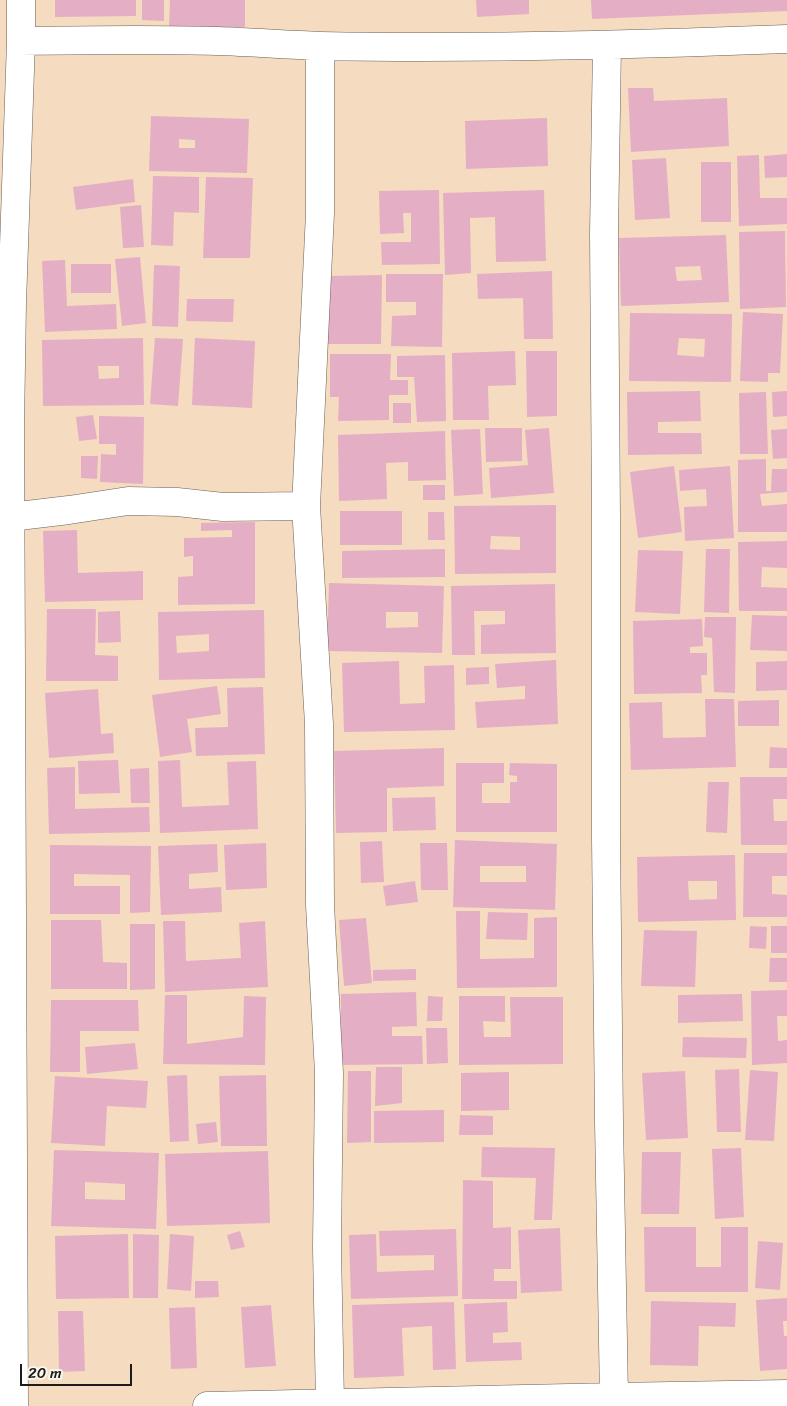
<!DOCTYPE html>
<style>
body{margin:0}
#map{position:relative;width:787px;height:1406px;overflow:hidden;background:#f5dbbf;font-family:Sriracha,sans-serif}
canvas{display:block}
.scale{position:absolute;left:20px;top:1364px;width:112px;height:22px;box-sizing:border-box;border:2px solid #1c1c1c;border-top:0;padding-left:6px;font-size:15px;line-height:18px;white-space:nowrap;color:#1c1c1c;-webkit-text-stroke:4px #fbf7ec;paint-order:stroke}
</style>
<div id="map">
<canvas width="787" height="1406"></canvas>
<div class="scale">20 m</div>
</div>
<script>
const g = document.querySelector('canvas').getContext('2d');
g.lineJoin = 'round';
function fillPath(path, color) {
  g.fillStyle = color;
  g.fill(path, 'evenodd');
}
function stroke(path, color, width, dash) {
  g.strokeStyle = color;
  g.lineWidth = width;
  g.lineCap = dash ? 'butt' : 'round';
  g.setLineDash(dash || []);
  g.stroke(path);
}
fillPath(new Path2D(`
 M 55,0 L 136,0 L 136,16 L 55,17 Z
 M 142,0 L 164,0 L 164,21 L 142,20 Z
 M 170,0 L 245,0 L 245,27 L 169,27 Z
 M 476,0 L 529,0 L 529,14 L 477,17 Z
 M 591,0 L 787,0 L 787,11 L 592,19 Z
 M 628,88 L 653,88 L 654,101 L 727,98 L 729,146 L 631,152 Z
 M 151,116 L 249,119 L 247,173 L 149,171 ZM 179,139 L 195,140 L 195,148 L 179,148 Z
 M 547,118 L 548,166 L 466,169 L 465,121 Z
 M 787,154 L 787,177 L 765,178 L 764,156 Z
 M 759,155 L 760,198 L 787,198 L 787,224 L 739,226 L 737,156 Z
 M 666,158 L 670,218 L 635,220 L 632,160 Z
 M 701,162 L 731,162 L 731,222 L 701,222 Z
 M 153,176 L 199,177 L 199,213 L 174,212 L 173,246 L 151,245 Z
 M 206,177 L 253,178 L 250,258 L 203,258 Z
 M 133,179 L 135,202 L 76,210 L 73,187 Z
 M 439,190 L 440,264 L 382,265 L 381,242 L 411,242 L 411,213 L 403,213 L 404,233 L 380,234 L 379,191 Z
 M 544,190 L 546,261 L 496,262 L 495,217 L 470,218 L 471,273 L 445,275 L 443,193 Z
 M 141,205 L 144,247 L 123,248 L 120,207 Z
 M 785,231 L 786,307 L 740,309 L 739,232 Z
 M 726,235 L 729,302 L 621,306 L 619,238 ZM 700,266 L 702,280 L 677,281 L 675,267 Z
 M 140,257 L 146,323 L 122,326 L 115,259 Z
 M 65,260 L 67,306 L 116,304 L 117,329 L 45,332 L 42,261 Z
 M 71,264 L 111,264 L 111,293 L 71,293 Z
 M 154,265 L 180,266 L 178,327 L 152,326 Z
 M 552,271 L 553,339 L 524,339 L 523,298 L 478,299 L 477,274 Z
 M 386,274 L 443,274 L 442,347 L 391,346 L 392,316 L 416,315 L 416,302 L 386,302 Z
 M 382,275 L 381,344 L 327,344 L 328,276 Z
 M 187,299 L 234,299 L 233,322 L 186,321 Z
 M 743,312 L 783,314 L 780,373 L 768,373 L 768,382 L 740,381 Z
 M 630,313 L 732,314 L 731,382 L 629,381 ZM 679,338 L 705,339 L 704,357 L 677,355 Z
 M 143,338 L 144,405 L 43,406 L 42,340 ZM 98,366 L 119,366 L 119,378 L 99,379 Z
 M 155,338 L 183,339 L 178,406 L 150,404 Z
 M 195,338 L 255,341 L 252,408 L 192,405 Z
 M 515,351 L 516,385 L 488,386 L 489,420 L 453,420 L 452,353 Z
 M 526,351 L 557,351 L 557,416 L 527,417 Z
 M 330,354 L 391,354 L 390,380 L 408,380 L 408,395 L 389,395 L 389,420 L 338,421 L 339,397 L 330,397 Z
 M 445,355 L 446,421 L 417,422 L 414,377 L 397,377 L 397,356 Z
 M 700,391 L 701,421 L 658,422 L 658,433 L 701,433 L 702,454 L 628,455 L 627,392 Z
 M 787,391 L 787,416 L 773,417 L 772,392 Z
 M 766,392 L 768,454 L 740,454 L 739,393 Z
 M 393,403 L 411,403 L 411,423 L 393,423 Z
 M 93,415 L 97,439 L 79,441 L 76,417 Z
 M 99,416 L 144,417 L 143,484 L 100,482 L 101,454 L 116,455 L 116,444 L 99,444 Z
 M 485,428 L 522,428 L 522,461 L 486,462 Z
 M 549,428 L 554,493 L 491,498 L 489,468 L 528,465 L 525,430 Z
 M 480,429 L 483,494 L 454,496 L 451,430 Z
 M 787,429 L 787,458 L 773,459 L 771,430 Z
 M 445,431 L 446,480 L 408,481 L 408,462 L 386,463 L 387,499 L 339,501 L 338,435 Z
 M 81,456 L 98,456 L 97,479 L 81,478 Z
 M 766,459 L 766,491 L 771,491 L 772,469 L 787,469 L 787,492 L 760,494 L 762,506 L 787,504 L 787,532 L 738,532 L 738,460 Z
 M 674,466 L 682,532 L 638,538 L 630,472 Z
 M 730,466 L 734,538 L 685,541 L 684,507 L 707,506 L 706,489 L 680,491 L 679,470 Z
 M 423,485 L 445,485 L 445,500 L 423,500 Z
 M 556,505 L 556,573 L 455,574 L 454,506 ZM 491,536 L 520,537 L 520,550 L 490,549 Z
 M 340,511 L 402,511 L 402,545 L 340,545 Z
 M 428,512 L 444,512 L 445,540 L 428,540 Z
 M 255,522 L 255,604 L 178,605 L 178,577 L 193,576 L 193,556 L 184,557 L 184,538 L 232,537 L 232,530 L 201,531 L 201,523 Z
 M 77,530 L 78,573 L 143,571 L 143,600 L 45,602 L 43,531 Z
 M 787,541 L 787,568 L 762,567 L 761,587 L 787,588 L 787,611 L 739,611 L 738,542 Z
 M 445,549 L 445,577 L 342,578 L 342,551 Z
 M 706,549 L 730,549 L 729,613 L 704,612 Z
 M 638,550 L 683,551 L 680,614 L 635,612 Z
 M 329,583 L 444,586 L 442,653 L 327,651 ZM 386,612 L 418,612 L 418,627 L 386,628 Z
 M 555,584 L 556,653 L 481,654 L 481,625 L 505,624 L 505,611 L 474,611 L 475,655 L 452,655 L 451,586 Z
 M 47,609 L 96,609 L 95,655 L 118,656 L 118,681 L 46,681 Z
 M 264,610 L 265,678 L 159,680 L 158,612 ZM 209,634 L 209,651 L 177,653 L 176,636 Z
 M 120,611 L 121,642 L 98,643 L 98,612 Z
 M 752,615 L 787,616 L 787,651 L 750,650 Z
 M 705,617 L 736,617 L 735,693 L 714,692 L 712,638 L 704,637 Z
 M 702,619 L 703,646 L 690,647 L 690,653 L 707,653 L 707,675 L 701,675 L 702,693 L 634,694 L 633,621 Z
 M 556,660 L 558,724 L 477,728 L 475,702 L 525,699 L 525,686 L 497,688 L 495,664 Z
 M 399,661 L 400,704 L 425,703 L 424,666 L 454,665 L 455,730 L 344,732 L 342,663 Z
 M 787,661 L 787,690 L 756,691 L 756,662 Z
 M 489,667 L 489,684 L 466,685 L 466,668 Z
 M 217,686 L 221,714 L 187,719 L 192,752 L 160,757 L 152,695 Z
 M 263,687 L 265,754 L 196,756 L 195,728 L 228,727 L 227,688 Z
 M 98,689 L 101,734 L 113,733 L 114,753 L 49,758 L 45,693 Z
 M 705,699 L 734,699 L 736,767 L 631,770 L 629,703 L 662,702 L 663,738 L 706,737 Z
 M 779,700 L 779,726 L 738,726 L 738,701 Z
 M 770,747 L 787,748 L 787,768 L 769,768 Z
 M 444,748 L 444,786 L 387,788 L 387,832 L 336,833 L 334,751 Z
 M 118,760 L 120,793 L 79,794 L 78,761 Z
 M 180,760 L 182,807 L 229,805 L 227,762 L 256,761 L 258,829 L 160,833 L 158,761 Z
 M 456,763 L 504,763 L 504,783 L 482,783 L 482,803 L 510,803 L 510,782 L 517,782 L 517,776 L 509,775 L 510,763 L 557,764 L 557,832 L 456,832 Z
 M 75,767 L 75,809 L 149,807 L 150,832 L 49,834 L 47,768 Z
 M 149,768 L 150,803 L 131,803 L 130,769 Z
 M 740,777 L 787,777 L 787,799 L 773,799 L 774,821 L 787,821 L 787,845 L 741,845 Z
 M 708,782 L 729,782 L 727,833 L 706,832 Z
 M 435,797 L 436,830 L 393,831 L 392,798 Z
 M 455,840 L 557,844 L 555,910 L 453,907 ZM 480,866 L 526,866 L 526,882 L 480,882 Z
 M 382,841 L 384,882 L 361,883 L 360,842 Z
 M 266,843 L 267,888 L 226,890 L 224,845 Z
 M 420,843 L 447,843 L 448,890 L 421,890 Z
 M 217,844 L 218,872 L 189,874 L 189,889 L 221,887 L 222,912 L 161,915 L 158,846 Z
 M 50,845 L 151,846 L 150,912 L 130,913 L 130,875 L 74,874 L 74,886 L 120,886 L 120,914 L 50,914 Z
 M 744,853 L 787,853 L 787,876 L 772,876 L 772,894 L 787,895 L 787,917 L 743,917 Z
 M 735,855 L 736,920 L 638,922 L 637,857 ZM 688,881 L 717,881 L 717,899 L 689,900 Z
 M 415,881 L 418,902 L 386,906 L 383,886 Z
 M 456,911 L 480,911 L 480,959 L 534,958 L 534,918 L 557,917 L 557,987 L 457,988 Z
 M 488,912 L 528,913 L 527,940 L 486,939 Z
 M 366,918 L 372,983 L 344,986 L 339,920 Z
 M 51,920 L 101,920 L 103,962 L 127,963 L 127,989 L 51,989 Z
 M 163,921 L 185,921 L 186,961 L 241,958 L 239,923 L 265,921 L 268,987 L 165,992 Z
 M 130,924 L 155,924 L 155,989 L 130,990 Z
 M 750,926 L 767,927 L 766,949 L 749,948 Z
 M 771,926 L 787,926 L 787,953 L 771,953 Z
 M 644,930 L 697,931 L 695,987 L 641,986 Z
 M 770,958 L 787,958 L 787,982 L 769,982 Z
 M 416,969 L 416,980 L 373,981 L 373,970 Z
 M 787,990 L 787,1016 L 777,1016 L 778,1041 L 787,1040 L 787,1063 L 752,1065 L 751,991 Z
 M 416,992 L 417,1026 L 392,1027 L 392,1036 L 422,1036 L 423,1064 L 341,1065 L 341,994 Z
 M 742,994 L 743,1021 L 678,1023 L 678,995 Z
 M 165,995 L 187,995 L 187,1044 L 243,1037 L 244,996 L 266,997 L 265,1065 L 163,1064 Z
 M 428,996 L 443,997 L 442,1021 L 427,1021 Z
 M 459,996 L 505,996 L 505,1022 L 483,1021 L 484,1037 L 511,1037 L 510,997 L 563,997 L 563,1064 L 459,1065 Z
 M 51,1000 L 138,1000 L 139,1031 L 80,1031 L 80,1072 L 50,1072 Z
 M 426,1028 L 447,1028 L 448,1063 L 427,1064 Z
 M 683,1037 L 747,1038 L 746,1058 L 682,1057 Z
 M 135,1043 L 138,1069 L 87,1074 L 85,1047 Z
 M 376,1067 L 402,1067 L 402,1103 L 375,1106 Z
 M 739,1069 L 741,1132 L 717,1132 L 715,1070 Z
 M 750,1070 L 778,1072 L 774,1141 L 745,1140 Z
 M 348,1071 L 371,1071 L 371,1142 L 347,1143 Z
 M 685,1071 L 688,1138 L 646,1140 L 642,1073 Z
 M 509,1072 L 509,1110 L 461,1111 L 461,1073 Z
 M 187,1075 L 189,1141 L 170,1142 L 167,1076 Z
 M 266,1075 L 267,1146 L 221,1146 L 219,1076 Z
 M 55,1076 L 148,1081 L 146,1108 L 107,1106 L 105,1146 L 51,1143 Z
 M 444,1110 L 444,1142 L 374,1143 L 374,1111 Z
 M 460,1115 L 493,1116 L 493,1135 L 459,1135 Z
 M 216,1122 L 218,1142 L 198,1144 L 196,1124 Z
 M 482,1147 L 555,1148 L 552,1220 L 534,1220 L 536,1178 L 481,1177 Z
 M 741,1148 L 744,1217 L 715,1219 L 712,1149 Z
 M 54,1150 L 159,1153 L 156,1229 L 51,1226 ZM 85,1182 L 125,1184 L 125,1200 L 85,1199 Z
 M 268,1151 L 270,1223 L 167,1226 L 165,1154 Z
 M 642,1152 L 681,1152 L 679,1214 L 641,1214 Z
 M 463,1180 L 493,1181 L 493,1228 L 511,1227 L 511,1269 L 494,1269 L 494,1281 L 517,1281 L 517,1299 L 462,1299 Z
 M 644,1227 L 696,1227 L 696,1267 L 721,1267 L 721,1227 L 748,1227 L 748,1292 L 645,1292 Z
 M 560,1228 L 562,1291 L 521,1293 L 518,1230 Z
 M 456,1229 L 458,1296 L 351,1299 L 349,1235 L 376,1234 L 377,1272 L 434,1270 L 434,1255 L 380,1256 L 379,1231 Z
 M 240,1231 L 245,1247 L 231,1250 L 227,1235 Z
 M 128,1234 L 129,1298 L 56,1299 L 55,1236 Z
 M 133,1234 L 159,1235 L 158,1298 L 133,1298 Z
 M 170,1234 L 194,1236 L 191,1291 L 167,1289 Z
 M 758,1241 L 783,1243 L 780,1290 L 755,1288 Z
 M 195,1281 L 218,1281 L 219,1297 L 195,1298 Z
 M 787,1298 L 787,1321 L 783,1321 L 784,1336 L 787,1336 L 787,1369 L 760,1371 L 756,1300 Z
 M 651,1301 L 736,1303 L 735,1327 L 699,1326 L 698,1366 L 650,1365 Z
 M 454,1302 L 456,1369 L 433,1370 L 432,1326 L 402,1328 L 404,1376 L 354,1378 L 352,1305 Z
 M 507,1302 L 508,1332 L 493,1333 L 493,1343 L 521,1342 L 522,1360 L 466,1362 L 464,1304 Z
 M 271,1305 L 276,1366 L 245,1368 L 241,1307 Z
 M 195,1307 L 197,1368 L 171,1369 L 169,1308 Z
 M 58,1311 L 83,1311 L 85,1371 L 59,1372 Z`), '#e4afc4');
const minor = new Path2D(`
 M 21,41 C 86,40 152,39 217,41 C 252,42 287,45 321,46 C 476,49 632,45 787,39
 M 607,45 L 604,234 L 606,518 L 606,838 L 609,1122 L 614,1397
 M 320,46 L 320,213 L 306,506 L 319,724 L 320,905 L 329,1073 L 327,1248 L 330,1403
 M 10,517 L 69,510 L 128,501 L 177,502 L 223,507 L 306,506
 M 14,1406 L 10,425 L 12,304 L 21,41 L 21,0
 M 207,1406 L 614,1397 L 787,1394`);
stroke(minor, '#685f55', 29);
stroke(minor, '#fff', 28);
</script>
